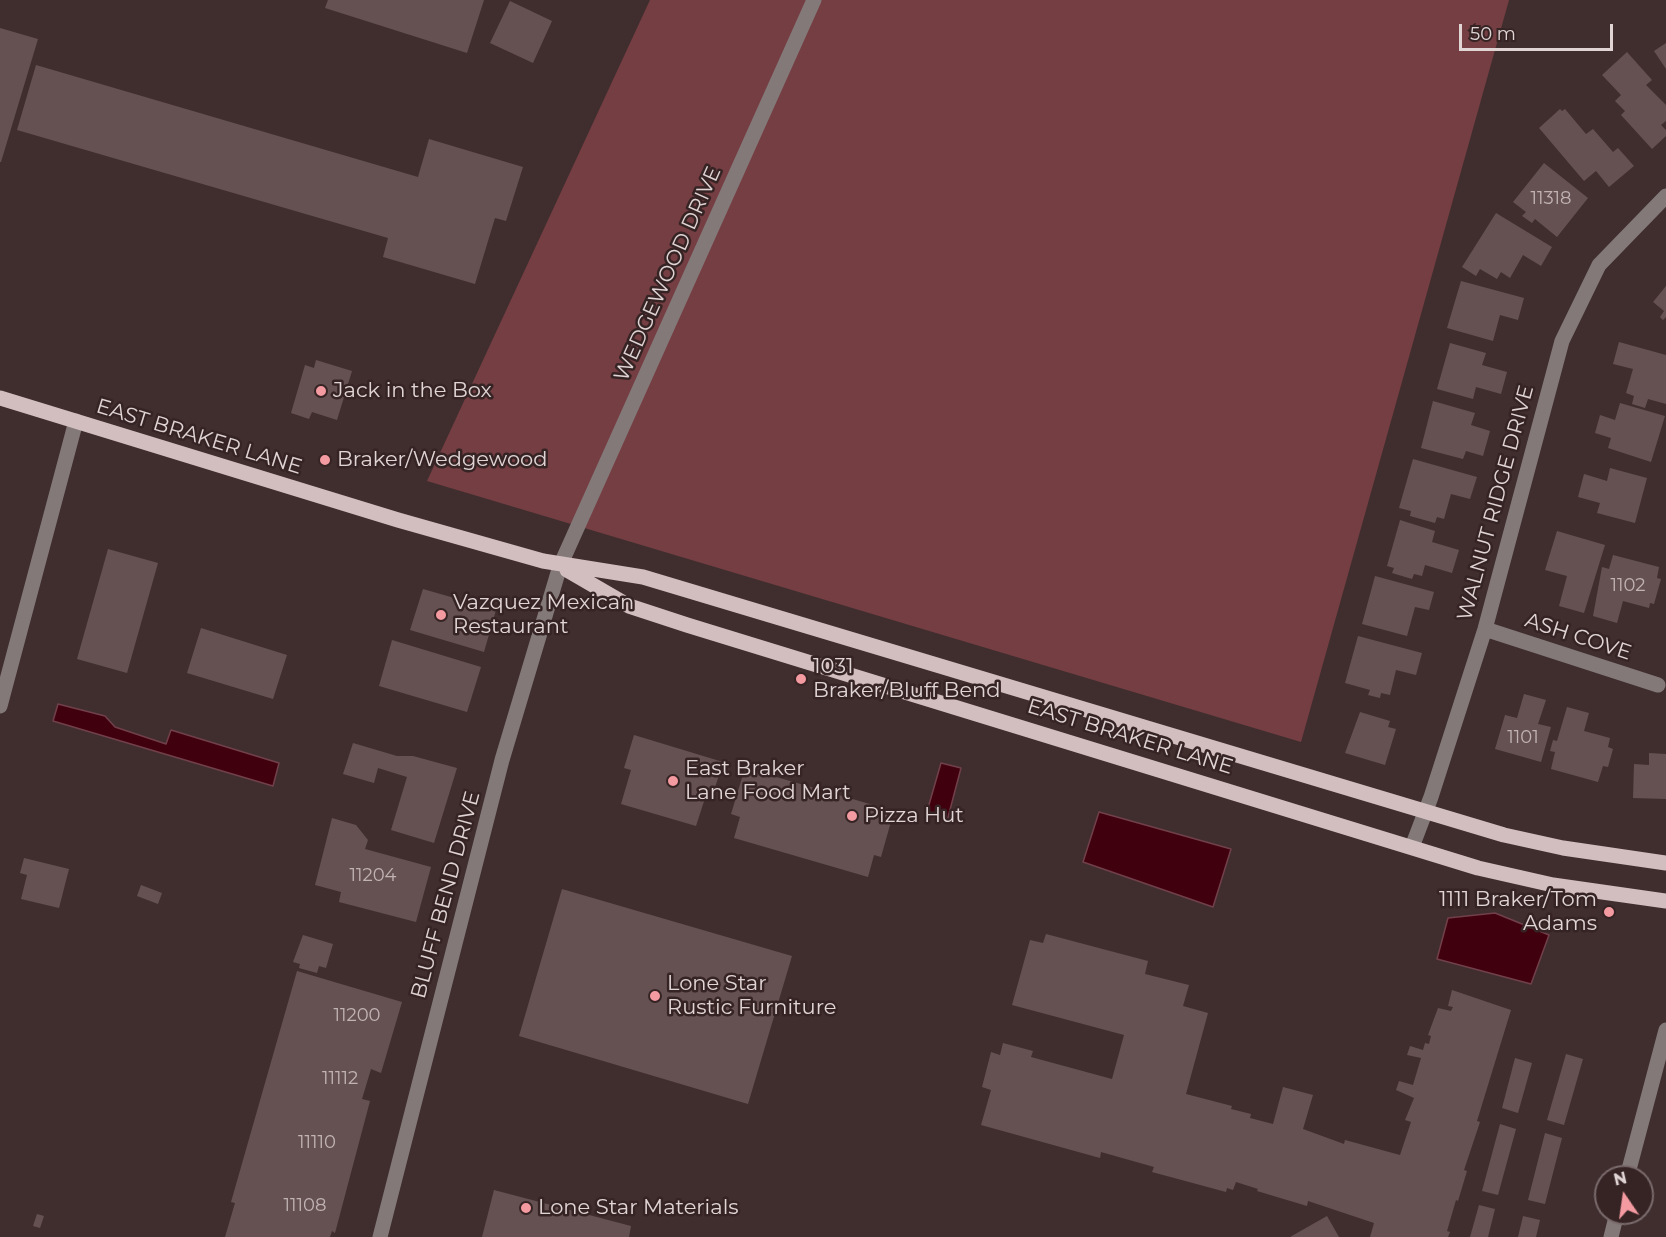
<!DOCTYPE html>
<style>
body{margin:0}
#map{position:relative;width:1666px;height:1237px;overflow:hidden;background:#402e2f;font-family:Montserrat,sans-serif}
canvas{display:block}
.north{position:absolute;left:1594px;top:1165px;width:60px;height:60px;box-sizing:border-box;background:#362425;border:2px solid #7a6a6b;border-radius:50%;rotate:347deg;font-size:16px;font-weight:700;line-height:24px;text-align:center;color:#e0d4d5}
.north::after{content:'';display:block;margin:auto;width:21px;height:27px;background:#f49aa1;clip-path:polygon(50% 0,100% 100%,50% 72%,0 100%)}
.scale{position:absolute;left:1459px;top:24px;width:154px;height:27px;box-sizing:border-box;border:3px solid #e0d4d5;border-top:0;padding-left:8px;font-size:18px;line-height:21px;white-space:nowrap;color:#e0d4d5;-webkit-text-stroke:4px #362425;paint-order:stroke}
</style>
<div id="map">
<canvas width="1666" height="1237"></canvas>
<div class="north">N</div>
<div class="scale">50 m</div>
</div>
<script>
const g = document.querySelector('canvas').getContext('2d');
g.lineJoin = 'round';
function fillPath(path, color) {
  g.fillStyle = color;
  g.fill(path, 'evenodd');
}
function stroke(path, color, width, dash) {
  g.strokeStyle = color;
  g.lineWidth = width;
  g.lineCap = dash ? 'butt' : 'round';
  g.setLineDash(dash || []);
  g.stroke(path);
}
function drawText(font, color, halo, rows, align = 'center') {
  g.font = font + ' Montserrat,sans-serif';
  g.lineWidth = 5;
  g.setLineDash([]);
  g.textBaseline = 'middle';
  g.strokeStyle = halo;
  g.fillStyle = color;
  for (const [text, x, y, turn = 0] of rows) {
    g.save();
    g.translate(x, y);
    g.rotate((+turn || 0) * Math.PI / 180);
    g.textAlign = isNaN(turn) ? turn : align;
    if (halo) g.strokeText(text, 0, 0);
    g.fillText(text, 0, 0);
    g.restore();
  }
}
fillPath(new Path2D(`
 M 650,0 L 1509,0 L 1301,742 L 427,481 Z`), '#753e43');
const water = new Path2D(`
 M 58,704 L 105,716 L 115,727 L 166,744 L 171,730 L 279,763 L 273,786 L 53,721 Z
 M 941,763 L 961,768 L 947,821 L 926,815 Z
 M 1099,812 L 1231,849 L 1213,907 L 1083,862 Z
 M 1495,913 L 1549,935 L 1531,984 L 1437,959 L 1448,918 Z`);
fillPath(water, '#41000e');
stroke(water, '#71404a', 1.5);
fillPath(new Path2D(`
 M 328,0 L 484,0 L 467,53 L 325,8 Z
 M 510,1 L 552,21 L 533,63 L 490,43 Z
 M 0,28 L 38,39 L 1,162 L 0,162 Z
 M 1666,43 L 1666,69 L 1654,51 Z
 M 1627,52 L 1652,80 L 1646,85 L 1666,105 L 1666,121 L 1661,125 L 1666,130 L 1666,136 L 1652,149 L 1621,115 L 1625,111 L 1615,101 L 1621,95 L 1602,75 Z
 M 36,65 L 418,177 L 429,139 L 523,167 L 506,221 L 495,218 L 475,284 L 383,257 L 388,238 L 17,130 Z
 M 1560,109 L 1562,111 L 1565,109 L 1586,134 L 1593,129 L 1613,152 L 1618,148 L 1634,166 L 1609,187 L 1596,171 L 1584,181 L 1539,128 Z
 M 1544,163 L 1588,198 L 1557,237 L 1535,219 L 1532,223 L 1522,216 L 1526,212 L 1513,202 Z
 M 1496,213 L 1552,247 L 1541,266 L 1523,255 L 1510,278 L 1501,272 L 1497,279 L 1480,269 L 1476,276 L 1462,267 Z
 M 1461,281 L 1524,298 L 1518,320 L 1500,315 L 1493,341 L 1447,328 Z
 M 1666,286 L 1666,317 L 1663,320 L 1660,317 L 1664,311 L 1653,302 Z
 M 1619,342 L 1666,355 L 1666,404 L 1648,399 L 1645,408 L 1632,404 L 1634,396 L 1626,393 L 1633,369 L 1613,364 Z
 M 1450,343 L 1486,353 L 1482,365 L 1507,372 L 1501,394 L 1476,387 L 1473,399 L 1437,389 Z
 M 316,360 L 352,371 L 337,420 L 312,412 L 309,419 L 291,413 L 305,365 L 314,368 Z
 M 1433,401 L 1475,413 L 1471,425 L 1490,431 L 1483,456 L 1466,451 L 1463,459 L 1421,448 Z
 M 1620,403 L 1665,416 L 1651,462 L 1608,448 L 1611,438 L 1595,433 L 1600,415 L 1615,420 Z
 M 1413,459 L 1477,477 L 1470,499 L 1451,494 L 1444,519 L 1437,517 L 1435,523 L 1410,516 L 1411,511 L 1399,508 Z
 M 1610,468 L 1647,478 L 1635,523 L 1597,513 L 1600,503 L 1578,497 L 1584,474 L 1607,481 Z
 M 1400,520 L 1435,531 L 1432,542 L 1459,550 L 1452,573 L 1425,565 L 1422,576 L 1414,574 L 1412,579 L 1392,573 L 1394,568 L 1387,566 Z
 M 1557,531 L 1605,545 L 1584,613 L 1559,606 L 1567,576 L 1545,570 Z
 M 108,549 L 158,563 L 127,673 L 77,659 Z
 M 1613,555 L 1659,567 L 1657,578 L 1661,579 L 1654,604 L 1650,603 L 1649,608 L 1623,601 L 1617,623 L 1593,616 L 1602,567 L 1609,569 Z
 M 1375,576 L 1434,592 L 1429,610 L 1415,607 L 1407,636 L 1362,624 Z
 M 423,589 L 496,610 L 484,652 L 410,630 Z
 M 201,628 L 287,655 L 273,699 L 187,673 Z
 M 1358,636 L 1422,653 L 1416,675 L 1396,670 L 1390,695 L 1381,693 L 1380,698 L 1368,695 L 1370,690 L 1345,683 Z
 M 392,640 L 481,667 L 467,712 L 379,686 Z
 M 1524,694 L 1546,700 L 1538,724 L 1551,727 L 1541,762 L 1495,749 L 1505,715 L 1517,718 Z
 M 1567,707 L 1589,713 L 1584,731 L 1610,738 L 1608,747 L 1613,749 L 1608,767 L 1603,766 L 1598,782 L 1551,769 L 1555,752 L 1550,751 L 1553,740 L 1557,741 Z
 M 1360,712 L 1390,721 L 1388,727 L 1396,729 L 1385,765 L 1345,753 Z
 M 634,735 L 723,762 L 713,794 L 707,792 L 696,826 L 621,804 L 631,770 L 624,768 Z
 M 353,743 L 397,756 L 413,756 L 457,768 L 434,843 L 391,830 L 407,777 L 378,768 L 374,783 L 343,774 Z
 M 1649,753 L 1666,754 L 1666,799 L 1633,798 L 1634,764 L 1649,765 Z
 M 745,768 L 894,811 L 881,857 L 874,855 L 868,877 L 734,838 L 740,817 L 731,814 Z
 M 332,818 L 356,825 L 368,840 L 365,849 L 431,867 L 416,922 L 339,902 L 341,892 L 315,885 Z
 M 24,858 L 69,869 L 59,908 L 21,899 L 27,875 L 20,873 Z
 M 141,885 L 162,893 L 158,904 L 137,896 Z
 M 562,889 L 792,956 L 748,1104 L 519,1036 Z
 M 1046,934 L 1148,961 L 1145,974 L 1189,985 L 1183,1006 L 1208,1013 L 1186,1094 L 1232,1106 L 1231,1109 L 1251,1114 L 1250,1118 L 1273,1124 L 1283,1087 L 1313,1095 L 1303,1129 L 1344,1144 L 1345,1140 L 1400,1155 L 1411,1122 L 1405,1120 L 1414,1098 L 1396,1090 L 1399,1081 L 1413,1085 L 1421,1058 L 1407,1055 L 1410,1046 L 1423,1050 L 1425,1043 L 1429,1044 L 1431,1036 L 1428,1035 L 1438,1008 L 1451,1011 L 1453,1007 L 1448,1006 L 1452,990 L 1511,1010 L 1477,1121 L 1480,1122 L 1464,1170 L 1467,1171 L 1458,1201 L 1456,1200 L 1447,1231 L 1450,1232 L 1448,1237 L 1370,1237 L 1374,1223 L 1308,1201 L 1307,1206 L 1257,1191 L 1258,1189 L 1236,1182 L 1233,1190 L 1227,1188 L 1226,1192 L 1152,1172 L 1154,1167 L 1101,1152 L 1100,1158 L 981,1125 L 991,1090 L 982,1087 L 991,1052 L 1000,1055 L 1003,1043 L 1033,1051 L 1031,1057 L 1112,1079 L 1124,1035 L 1012,1005 L 1030,940 L 1043,943 Z
 M 303,935 L 333,944 L 326,968 L 319,966 L 317,973 L 299,968 L 300,964 L 293,962 Z
 M 297,971 L 402,1002 L 381,1073 L 371,1069 L 362,1099 L 370,1101 L 335,1233 L 332,1231 L 330,1237 L 225,1237 L 235,1203 L 231,1202 Z
 M 1566,1054 L 1583,1059 L 1564,1125 L 1547,1120 Z
 M 1515,1058 L 1532,1063 L 1518,1113 L 1502,1108 Z
 M 1500,1124 L 1516,1129 L 1498,1195 L 1482,1191 Z
 M 1545,1133 L 1562,1138 L 1545,1204 L 1528,1200 Z
 M 494,1190 L 631,1226 L 629,1237 L 482,1237 Z
 M 1479,1205 L 1495,1209 L 1488,1237 L 1470,1237 Z
 M 37,1214 L 44,1216 L 40,1228 L 33,1226 Z
 M 1327,1216 L 1339,1237 L 1290,1237 Z
 M 1523,1216 L 1540,1220 L 1536,1237 L 1518,1237 Z`), '#655152');
stroke(new Path2D(`
 M 1485,629 L 1658,685
 M 0,706 L 76,421
 M 1412,847 L 1431,797 L 1485,629 L 1562,341 L 1599,265 L 1666,196
 M 1627,1177 L 1666,1030
 M 380,1237 L 502,760 L 560,566 L 814,0
 M 1611,1237 L 1617,1213`), '#837979', 15);
stroke(new Path2D(`
 M 0,398 L 398,520 L 543,561 L 643,577 L 1504,835 L 1563,848 L 1666,863
 M 567,570 L 629,606 L 687,625 L 1478,868 L 1553,885 L 1666,901`), '#d2bebf', 15);
for (const [x, y, r, color] of [
 [321,391,6,"#f49aa1"],
 [325,460,6,"#f49aa1"],
 [441,615,6,"#f49aa1"],
 [801,679,6,"#f49aa1"],
 [673,781,6,"#f49aa1"],
 [852,816,6,"#f49aa1"],
 [1609,912,6,"#f49aa1"],
 [655,996,6,"#f49aa1"],
 [526,1208,6,"#f49aa1"]
]) {
  const dot = new Path2D();
  dot.arc(x, y, r, 0, 2 * Math.PI);
  g.fillStyle = color;
  g.fill(dot);
  stroke(dot, '#362425', 2);
}
drawText('18px', '#c1b3b4', null, [
 ["11318",1551,199],
 ["1102",1628,586],
 ["1101",1523,738],
 ["11204",373,876],
 ["11200",357,1016],
 ["11112",340,1079],
 ["11110",317,1143],
 ["11108",305,1206]
]);
drawText('21px', '#e0d4d5', '#362425', [
 ["WEDGEWOOD DRIVE",668,274,-66],
 ["EAST BRAKER LANE",199,437,17],
 ["WALNUT RIDGE DRIVE",1496,503,-75],
 ["ASH COVE",1578,637,18],
 ["EAST BRAKER LANE",1130,737,17],
 ["BLUFF BEND DRIVE",446,895,-75]
]);
drawText('21px', '#e0d4d5', '#362425', [
 ["Jack in the Box",333,391],
 ["Braker/Wedgewood",337,460],
 ["Vazquez Mexican",453,603],
 ["Restaurant",453,627],
 ["1031",813,667],
 ["Braker/Bluff Bend",813,691],
 ["East Braker",685,769],
 ["Lane Food Mart",685,793],
 ["Pizza Hut",864,816],
 ["1111 Braker/Tom",1597,900,"right"],
 ["Adams",1597,924,"right"],
 ["Lone Star",667,984],
 ["Rustic Furniture",667,1008],
 ["Lone Star Materials",538,1208]
], 'left');
</script>
